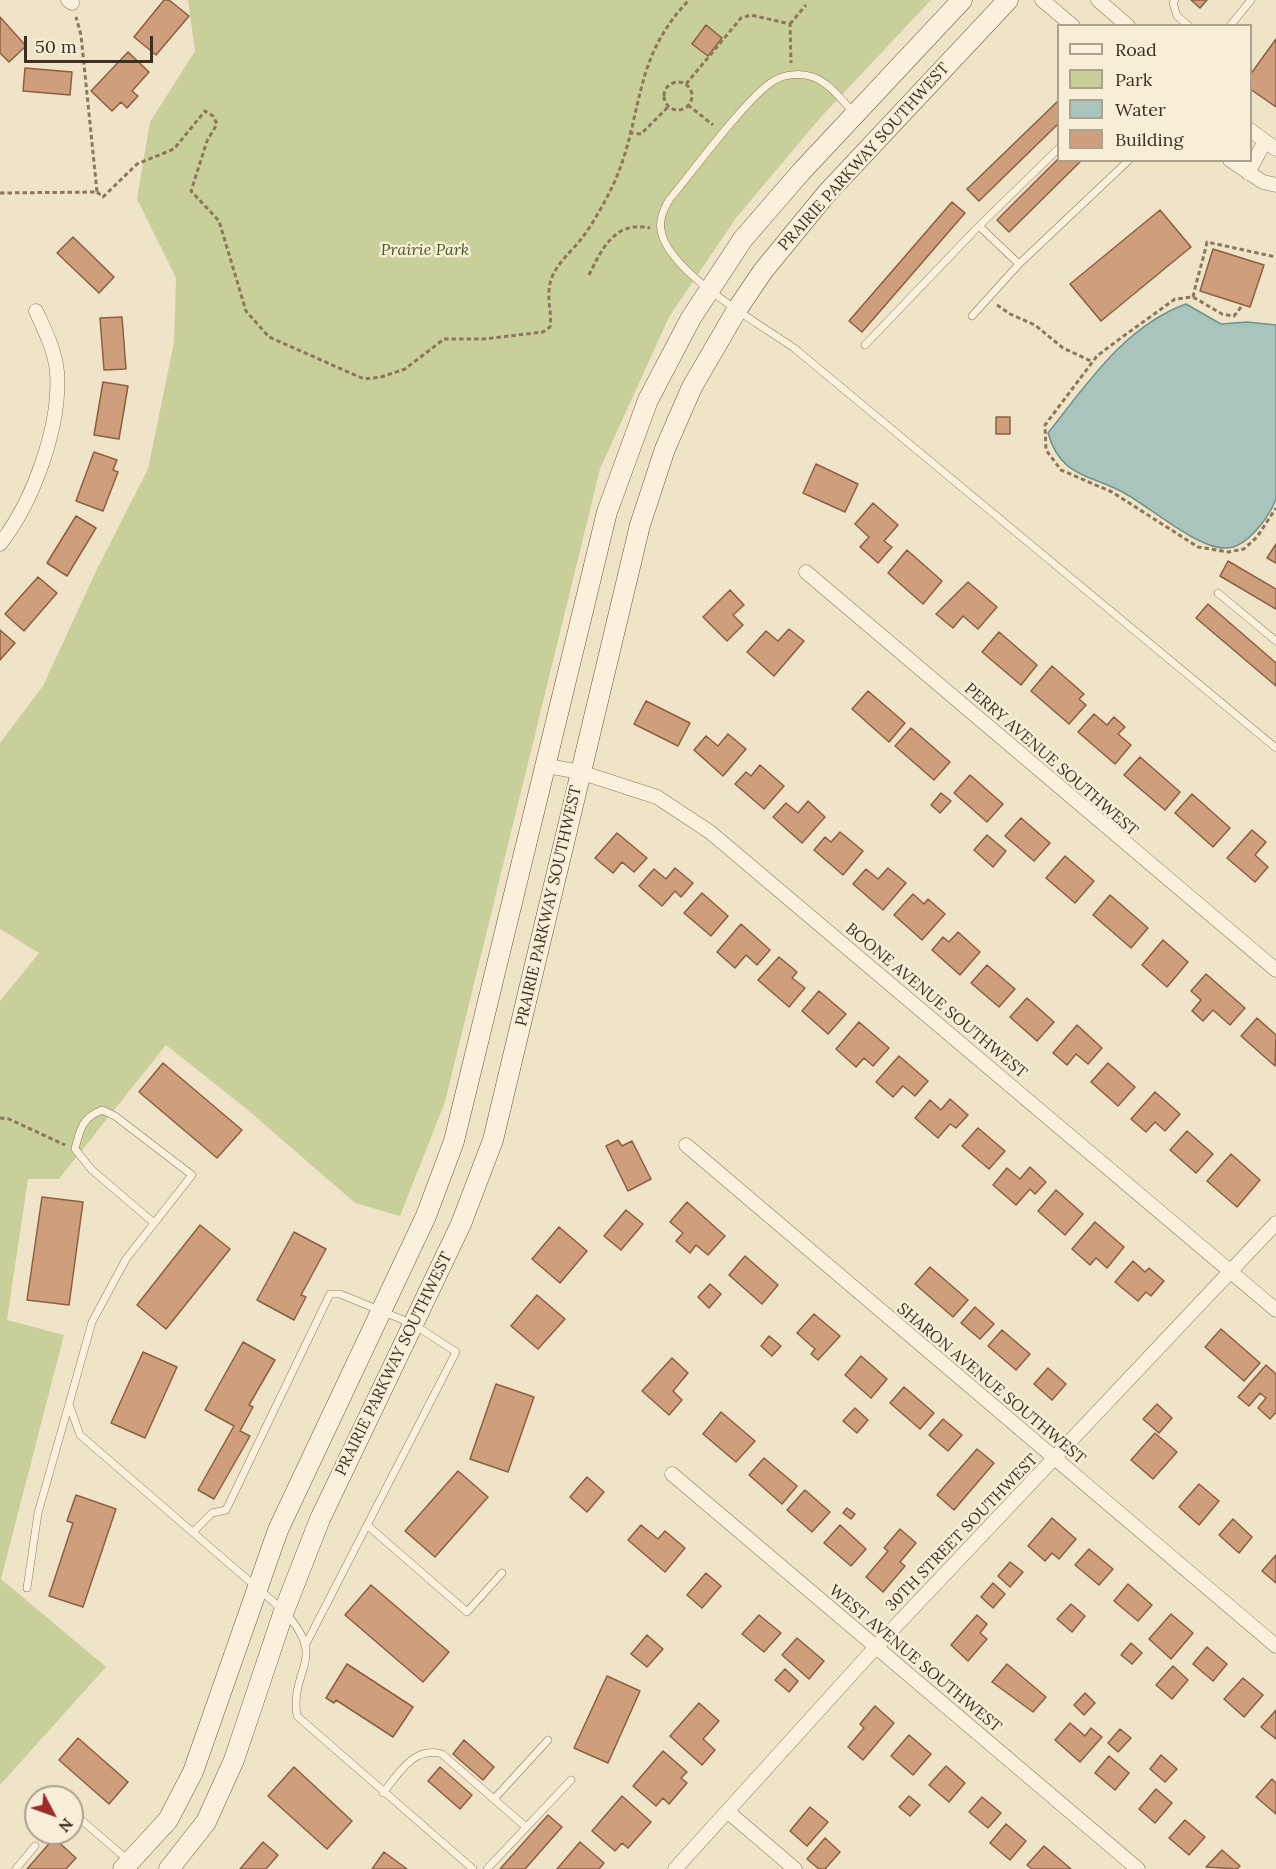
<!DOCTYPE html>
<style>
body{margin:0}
#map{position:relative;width:1276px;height:1869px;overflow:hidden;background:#f0e4c8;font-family:Lora,serif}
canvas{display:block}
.legend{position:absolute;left:1057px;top:24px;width:195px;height:138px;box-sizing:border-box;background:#f7eed8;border:2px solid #ada18e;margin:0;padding:8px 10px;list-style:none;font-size:18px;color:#3d2e20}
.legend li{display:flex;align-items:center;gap:12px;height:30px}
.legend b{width:30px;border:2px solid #ada18e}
.north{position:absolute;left:24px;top:1785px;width:60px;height:60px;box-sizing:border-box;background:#f7eed8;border:2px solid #ada18e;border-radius:50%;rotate:131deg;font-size:16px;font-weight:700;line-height:24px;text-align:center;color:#3d2e20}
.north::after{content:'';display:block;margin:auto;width:21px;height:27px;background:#9e2a2b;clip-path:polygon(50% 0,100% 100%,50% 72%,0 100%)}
.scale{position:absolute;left:24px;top:36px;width:129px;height:27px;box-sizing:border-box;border:3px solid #3d2e20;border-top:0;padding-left:8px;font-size:18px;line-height:21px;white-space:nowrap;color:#3d2e20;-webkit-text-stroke:4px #f7eed8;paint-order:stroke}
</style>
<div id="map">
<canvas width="1276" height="1869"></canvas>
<ul class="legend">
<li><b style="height:8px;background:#faf1dc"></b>Road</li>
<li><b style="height:16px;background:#c9cf9b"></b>Park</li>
<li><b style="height:16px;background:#a9c4bc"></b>Water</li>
<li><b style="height:16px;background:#cf9f7d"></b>Building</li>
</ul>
<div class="north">N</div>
<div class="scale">50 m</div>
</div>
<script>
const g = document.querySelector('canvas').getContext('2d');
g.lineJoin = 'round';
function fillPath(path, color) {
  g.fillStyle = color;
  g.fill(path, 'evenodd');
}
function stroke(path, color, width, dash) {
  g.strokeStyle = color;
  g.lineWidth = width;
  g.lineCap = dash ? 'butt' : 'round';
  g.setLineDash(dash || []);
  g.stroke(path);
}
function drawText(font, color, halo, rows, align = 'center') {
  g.font = font + ' Lora,serif';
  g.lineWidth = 5;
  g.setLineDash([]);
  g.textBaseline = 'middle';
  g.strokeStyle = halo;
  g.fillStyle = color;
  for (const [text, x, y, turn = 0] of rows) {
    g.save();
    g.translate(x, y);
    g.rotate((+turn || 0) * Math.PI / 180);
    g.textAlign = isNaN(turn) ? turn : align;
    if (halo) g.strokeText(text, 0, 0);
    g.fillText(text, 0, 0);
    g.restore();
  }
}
fillPath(new Path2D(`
 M 188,0 L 931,0 L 821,117 L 736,218 L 669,317 L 600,469 L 445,1102 L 400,1216 L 355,1203 L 249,1111 L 166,1045 L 59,1179 L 28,1179 L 7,1320 L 64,1335 L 1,1579 L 106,1667 L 0,1785 L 0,1001 L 39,953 L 0,929 L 0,743 L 43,686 L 97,569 L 148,469 L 174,342 L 176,278 L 137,199 L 150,122 L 195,51 Z`), '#c9cf9b');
const water = new Path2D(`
 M 1186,304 L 1221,324 L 1247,322 L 1276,325 C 1276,370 1276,414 1276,458 C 1276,470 1276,488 1276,499 C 1269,517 1247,548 1226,548 C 1198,549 1151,508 1126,494 C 1092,474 1061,479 1048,433 C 1087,384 1125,326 1186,304 Z`);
fillPath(water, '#a9c4bc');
stroke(water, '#6f938a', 1.5);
const building = new Path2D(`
 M 164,0 L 169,0 L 189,16 L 156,55 L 134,37 Z
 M 1191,0 L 1207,0 L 1200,8 Z
 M 0,17 L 26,46 L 9,62 L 0,53 Z
 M 706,25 L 722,38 L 708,56 L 692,44 Z
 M 1276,39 L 1276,107 L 1250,89 L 1250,75 Z
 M 128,52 L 149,72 L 132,91 L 138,96 L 127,108 L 121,102 L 112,111 L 91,91 Z
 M 25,68 L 72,72 L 70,95 L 23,91 Z
 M 1058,101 L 1058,124 L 979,201 L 967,189 Z
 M 1058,159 L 1082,160 L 1009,232 L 997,220 Z
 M 952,202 L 965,213 L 862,332 L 849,321 Z
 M 1160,210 L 1191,247 L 1101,321 L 1070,284 Z
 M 73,237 L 114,277 L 99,293 L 57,253 Z
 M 1213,249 L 1264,265 L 1250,307 L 1200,291 Z
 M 122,317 L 126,369 L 104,370 L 100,318 Z
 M 103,382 L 128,386 L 119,439 L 94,435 Z
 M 996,417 L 1010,417 L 1010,434 L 996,434 Z
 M 94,452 L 117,460 L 113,470 L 118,472 L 103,511 L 76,501 Z
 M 816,464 L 858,484 L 845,512 L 803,493 Z
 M 873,503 L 898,525 L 884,541 L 892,547 L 878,563 L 860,547 L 869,537 L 855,524 Z
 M 76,516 L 96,528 L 67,576 L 47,563 Z
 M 1276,544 L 1276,563 L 1267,558 Z
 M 907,550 L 942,581 L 923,604 L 888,573 Z
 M 1228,561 L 1276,589 L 1276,609 L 1220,576 Z
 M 38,577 L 57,593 L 24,631 L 5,614 Z
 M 968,582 L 997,607 L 978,629 L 963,616 L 953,628 L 936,614 Z
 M 730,590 L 744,605 L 733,615 L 743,625 L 727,641 L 703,617 Z
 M 1208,604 L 1276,663 L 1276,686 L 1196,618 Z
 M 789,629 L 804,641 L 774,676 L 747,652 L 766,631 L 778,641 Z
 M 0,630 L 15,643 L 0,660 Z
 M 999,632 L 1037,665 L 1021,685 L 982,652 Z
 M 1052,666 L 1084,694 L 1079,699 L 1086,705 L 1069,724 L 1031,691 Z
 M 868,691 L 905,723 L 889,742 L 852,709 Z
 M 646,701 L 690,723 L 678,746 L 634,724 Z
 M 1094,714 L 1107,725 L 1114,717 L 1125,727 L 1118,734 L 1131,745 L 1115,764 L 1078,732 Z
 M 911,728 L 950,762 L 934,780 L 895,746 Z
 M 728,734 L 746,749 L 723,776 L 694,750 L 706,736 L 718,746 Z
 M 1140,757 L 1180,792 L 1165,810 L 1124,775 Z
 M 760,765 L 784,786 L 764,809 L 735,784 L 746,772 L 751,776 Z
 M 970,775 L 1003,804 L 987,822 L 954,793 Z
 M 941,793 L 951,801 L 940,813 L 931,805 Z
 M 1192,794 L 1230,828 L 1213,847 L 1175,813 Z
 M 808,801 L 825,817 L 802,843 L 773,817 L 786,803 L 798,813 Z
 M 1021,818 L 1050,843 L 1034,861 L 1005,836 Z
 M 1252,830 L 1266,842 L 1255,855 L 1268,867 L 1255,882 L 1227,858 Z
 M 840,832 L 863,851 L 843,875 L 814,850 L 825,837 L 831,842 Z
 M 617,833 L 647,858 L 634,872 L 622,862 L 613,873 L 595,858 Z
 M 987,835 L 1006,851 L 993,867 L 974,850 Z
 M 1065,856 L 1094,881 L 1075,903 L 1046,878 Z
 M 675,868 L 693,883 L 681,897 L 675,891 L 662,906 L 639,886 L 654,869 L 666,879 Z
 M 888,868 L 906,883 L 883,910 L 853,884 L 866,869 L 878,879 Z
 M 702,893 L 728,916 L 711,936 L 684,913 Z
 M 913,894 L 924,904 L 928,899 L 945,914 L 922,940 L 894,915 Z
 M 1110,895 L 1148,928 L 1131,948 L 1093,915 Z
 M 741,924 L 770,950 L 757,965 L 746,955 L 735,968 L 717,952 Z
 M 958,932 L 980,952 L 960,975 L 932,950 L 943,937 L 949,942 Z
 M 1163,940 L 1188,962 L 1167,987 L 1142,965 Z
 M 779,957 L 797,972 L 792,978 L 805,988 L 789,1007 L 758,980 Z
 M 987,965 L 1015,989 L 999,1007 L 971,983 Z
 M 1206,974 L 1245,1008 L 1230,1025 L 1213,1010 L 1203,1021 L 1192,1011 L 1201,1000 L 1191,991 Z
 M 819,991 L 846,1014 L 828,1034 L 802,1011 Z
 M 1027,998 L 1054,1022 L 1037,1041 L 1010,1017 Z
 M 1257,1018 L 1276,1035 L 1275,1066 L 1241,1036 Z
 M 859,1022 L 889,1048 L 873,1066 L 864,1058 L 856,1067 L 836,1049 Z
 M 1077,1025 L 1102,1048 L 1088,1064 L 1076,1054 L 1067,1065 L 1053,1053 Z
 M 899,1056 L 928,1081 L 915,1096 L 903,1086 L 893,1097 L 876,1082 Z
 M 163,1063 L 242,1130 L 217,1158 L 139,1092 Z
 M 1108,1063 L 1135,1087 L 1118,1106 L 1091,1082 Z
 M 1155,1092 L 1180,1114 L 1165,1131 L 1155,1122 L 1146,1132 L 1131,1119 Z
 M 950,1099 L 968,1115 L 956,1128 L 950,1124 L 938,1138 L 915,1118 L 930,1100 L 941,1110 Z
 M 978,1128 L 1005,1151 L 989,1169 L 962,1146 Z
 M 1187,1131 L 1213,1154 L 1196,1173 L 1170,1150 Z
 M 618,1140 L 622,1146 L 632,1141 L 651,1179 L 628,1191 L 606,1146 Z
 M 1231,1154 L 1260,1180 L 1237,1207 L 1207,1181 Z
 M 1030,1167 L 1046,1182 L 1035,1194 L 1030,1189 L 1016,1205 L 993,1185 L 1007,1168 L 1020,1179 Z
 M 1056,1190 L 1083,1214 L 1065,1235 L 1038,1211 Z
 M 42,1197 L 83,1202 L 69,1305 L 27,1300 Z
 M 687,1202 L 725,1236 L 708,1255 L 696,1245 L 690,1253 L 676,1241 L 683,1233 L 670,1222 Z
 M 626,1210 L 643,1224 L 621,1250 L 604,1236 Z
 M 1095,1222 L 1124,1247 L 1107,1268 L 1096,1258 L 1090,1265 L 1072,1249 Z
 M 200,1225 L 230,1249 L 166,1329 L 137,1305 Z
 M 559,1227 L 587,1251 L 560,1283 L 532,1259 Z
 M 294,1232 L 326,1249 L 301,1295 L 306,1297 L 294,1320 L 257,1300 Z
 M 745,1256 L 778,1285 L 762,1304 L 729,1275 Z
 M 1133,1261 L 1145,1272 L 1149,1268 L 1164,1281 L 1151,1296 L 1146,1292 L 1138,1301 L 1115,1282 Z
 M 930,1267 L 968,1300 L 953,1317 L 915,1284 Z
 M 710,1284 L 721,1294 L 709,1308 L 698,1297 Z
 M 537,1295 L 565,1319 L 538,1349 L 511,1326 Z
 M 975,1307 L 994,1324 L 980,1339 L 961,1323 Z
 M 814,1314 L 840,1336 L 818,1360 L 811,1354 L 815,1349 L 797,1333 Z
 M 1221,1329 L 1260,1363 L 1244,1381 L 1205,1347 Z
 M 1002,1330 L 1030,1354 L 1016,1370 L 988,1346 Z
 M 769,1336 L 781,1346 L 772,1356 L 761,1346 Z
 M 243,1342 L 275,1360 L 249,1405 L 253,1407 L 240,1431 L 250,1436 L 214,1499 L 198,1490 L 234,1426 L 205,1410 Z
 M 143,1352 L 177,1367 L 145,1438 L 111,1423 Z
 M 861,1356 L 887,1379 L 871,1398 L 845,1375 Z
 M 672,1358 L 688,1373 L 673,1391 L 682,1400 L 669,1415 L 642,1391 Z
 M 1266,1365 L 1276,1374 L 1276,1412 L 1270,1419 L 1258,1408 L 1266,1398 L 1260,1393 L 1249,1406 L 1238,1397 Z
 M 1048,1368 L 1066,1384 L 1052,1400 L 1034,1384 Z
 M 496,1384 L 534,1397 L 508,1472 L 470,1459 Z
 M 904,1387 L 934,1413 L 920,1429 L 890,1403 Z
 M 1157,1404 L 1172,1418 L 1159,1433 L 1143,1419 Z
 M 855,1408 L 868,1420 L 857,1433 L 843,1421 Z
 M 721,1412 L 755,1441 L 736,1462 L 703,1434 Z
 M 943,1419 L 962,1435 L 948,1451 L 929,1435 Z
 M 1155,1433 L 1177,1452 L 1153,1479 L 1131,1460 Z
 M 977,1449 L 994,1463 L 954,1510 L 937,1495 Z
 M 764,1458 L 797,1486 L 782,1504 L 749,1475 Z
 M 458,1471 L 488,1497 L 435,1557 L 405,1531 Z
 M 587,1477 L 604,1492 L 587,1512 L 570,1497 Z
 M 1199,1484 L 1219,1501 L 1199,1525 L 1179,1507 Z
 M 805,1490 L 830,1512 L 812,1532 L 787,1510 Z
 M 76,1495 L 116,1509 L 83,1607 L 49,1596 L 73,1523 L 67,1521 Z
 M 847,1508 L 855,1514 L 851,1519 L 843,1513 Z
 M 1052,1518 L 1076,1539 L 1059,1559 L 1052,1553 L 1045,1561 L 1028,1546 Z
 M 1233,1519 L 1252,1537 L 1239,1553 L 1219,1535 Z
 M 641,1525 L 658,1539 L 665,1531 L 685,1548 L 665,1572 L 628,1540 Z
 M 840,1525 L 866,1549 L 851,1566 L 824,1543 Z
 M 900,1529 L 916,1543 L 900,1562 L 905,1566 L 883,1592 L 866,1577 L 888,1551 L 884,1548 Z
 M 1089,1549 L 1113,1569 L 1099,1585 L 1075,1565 Z
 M 1276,1555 L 1276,1583 L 1262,1571 Z
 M 1010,1562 L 1023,1572 L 1010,1587 L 998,1576 Z
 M 706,1573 L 721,1586 L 702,1608 L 687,1595 Z
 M 993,1583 L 1005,1594 L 993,1608 L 981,1597 Z
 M 1128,1584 L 1152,1605 L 1138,1621 L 1114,1601 Z
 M 371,1585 L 449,1652 L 423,1682 L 345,1615 Z
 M 1071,1604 L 1085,1616 L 1072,1632 L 1057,1619 Z
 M 1171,1614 L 1193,1633 L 1171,1659 L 1149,1639 Z
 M 759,1615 L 781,1633 L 764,1652 L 742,1634 Z
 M 977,1615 L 987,1624 L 980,1633 L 987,1639 L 968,1661 L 951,1645 Z
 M 647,1635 L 663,1649 L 647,1667 L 631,1654 Z
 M 797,1638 L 824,1661 L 809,1679 L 782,1655 Z
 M 1131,1643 L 1142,1653 L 1132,1664 L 1121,1655 Z
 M 1207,1647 L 1227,1664 L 1213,1681 L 1193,1664 Z
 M 347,1664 L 413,1707 L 393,1737 L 336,1700 L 334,1703 L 326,1698 Z
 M 1007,1664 L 1046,1697 L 1033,1712 L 992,1682 Z
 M 1173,1666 L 1188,1680 L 1172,1699 L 1156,1685 Z
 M 785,1669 L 798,1681 L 789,1692 L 775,1680 Z
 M 607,1676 L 640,1691 L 608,1763 L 574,1748 Z
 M 1243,1678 L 1263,1695 L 1244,1717 L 1224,1699 Z
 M 1085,1693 L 1095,1703 L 1084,1715 L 1074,1705 Z
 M 699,1703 L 719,1721 L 703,1739 L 715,1750 L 702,1765 L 670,1736 Z
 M 875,1706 L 894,1723 L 863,1760 L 848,1747 L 864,1728 L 860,1724 Z
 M 1276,1710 L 1276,1739 L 1261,1727 Z
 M 1070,1723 L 1085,1736 L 1091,1728 L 1102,1737 L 1080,1762 L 1055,1740 Z
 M 1120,1729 L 1131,1738 L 1118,1752 L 1108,1743 Z
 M 909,1735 L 931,1754 L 913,1775 L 891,1756 Z
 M 78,1738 L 128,1782 L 109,1804 L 59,1760 Z
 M 464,1740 L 494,1767 L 483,1780 L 453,1754 Z
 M 663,1751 L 687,1772 L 681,1778 L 687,1783 L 669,1804 L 663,1798 L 656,1806 L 633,1786 Z
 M 1161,1755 L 1177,1769 L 1165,1782 L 1150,1769 Z
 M 1109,1756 L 1129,1773 L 1115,1790 L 1095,1773 Z
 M 946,1766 L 965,1783 L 949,1802 L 929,1785 Z
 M 294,1767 L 352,1821 L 327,1849 L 268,1796 Z
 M 440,1767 L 472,1795 L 460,1809 L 428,1781 Z
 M 1272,1779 L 1276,1783 L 1276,1814 L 1256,1797 Z
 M 1156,1789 L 1172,1803 L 1155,1823 L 1139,1809 Z
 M 622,1796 L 651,1822 L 628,1848 L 622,1843 L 615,1851 L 592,1831 Z
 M 909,1796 L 920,1805 L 910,1816 L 899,1807 Z
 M 982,1797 L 1001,1813 L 988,1828 L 969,1812 Z
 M 810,1807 L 828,1822 L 807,1846 L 790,1831 Z
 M 548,1815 L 562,1827 L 525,1869 L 500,1869 Z
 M 1185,1820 L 1205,1837 L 1189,1855 L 1169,1838 Z
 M 1006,1824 L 1026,1841 L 1010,1860 L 990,1843 Z
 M 54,1838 L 76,1858 L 66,1869 L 27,1869 Z
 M 825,1838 L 840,1852 L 825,1869 L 819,1869 L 807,1859 Z
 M 263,1842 L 278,1855 L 266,1869 L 240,1869 Z
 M 580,1842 L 604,1863 L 599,1869 L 557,1869 Z
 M 1044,1846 L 1071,1869 L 1032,1869 L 1027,1865 Z
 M 1222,1850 L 1240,1866 L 1237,1869 L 1206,1867 Z
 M 384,1852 L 407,1869 L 372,1869 Z`);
fillPath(building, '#cf9f7d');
stroke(building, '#8d5f41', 1.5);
const lane = new Path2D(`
 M 1175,0 L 1173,3 L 1177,16 L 1189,26
 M 1230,26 L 1251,0
 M 855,114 C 843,102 830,83 813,77 C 802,73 787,74 777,79 C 752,90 690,175 669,200 C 664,209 659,219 661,230 C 667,272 760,324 794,348 L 1276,748
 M 979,226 L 1019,264
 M 972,316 L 1019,264 L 1129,160
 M 865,345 L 979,226 L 1058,149
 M 1218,593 L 1276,641
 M 154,1223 L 92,1170 L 75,1149 C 80,1129 82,1118 102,1110 L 115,1116 L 192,1175 L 126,1259 L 92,1322 L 69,1404 L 80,1435 L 284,1611 C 329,1661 290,1666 297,1716 L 473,1869
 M 367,1525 L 467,1612 L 502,1573
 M 193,1532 L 212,1513 L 226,1510 L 330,1294 L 340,1294 L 413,1324 L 456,1352 L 305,1646
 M 27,1588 L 38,1513 L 69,1404
 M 383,1793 C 399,1773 414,1746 442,1754 L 526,1827
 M 53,1795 L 55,1797
 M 494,1799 L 548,1740
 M 72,1812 L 128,1860
 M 16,1869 L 35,1846
 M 487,1869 L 571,1780`);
const street = new Path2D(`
 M 68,0 L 72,3
 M 1042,0 L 1073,26
 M 1098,0 L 1128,26
 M 1250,130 L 1276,149
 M 1230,160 L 1263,182 L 1276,185
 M 1248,173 L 1265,141
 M 0,544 C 33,502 61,426 57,372 C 55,350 45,331 36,311
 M 806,572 L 1276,970
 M 547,766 L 580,772 L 657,797 L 710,832 L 1276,1310
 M 686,1145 L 1276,1646
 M 672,1474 L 1138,1869
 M 727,1811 L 795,1869
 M 675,1869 L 875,1648 L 1276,1223`);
const secondary = new Path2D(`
 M 123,1869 L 168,1820 L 193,1772 L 278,1530 L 426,1216 L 454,1141 L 607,512 L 648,400 L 691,318 L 743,239 L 801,172 L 962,0
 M 169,1869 L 206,1822 L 234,1760 L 284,1611 L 320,1519 L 461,1224 L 493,1140 L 640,525 L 665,449 L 692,387 L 738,308 L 763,271 L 827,193 L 1008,0`);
stroke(lane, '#8d765c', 8);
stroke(street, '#8d765c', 15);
stroke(secondary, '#6f573f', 21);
stroke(new Path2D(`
 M 790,24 L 806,5
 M664 96a14 14 0 1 1 28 0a14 14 0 1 1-28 0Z
 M 686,84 L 741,18 L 751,15 L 790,24 L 791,63
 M 688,105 L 713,125
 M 629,133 L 641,134 L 669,106
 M 97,192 L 103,197 L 137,164 L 174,149 L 205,111 L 213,116 L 217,124 L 207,141 L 191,191 L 219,221 L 246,311 L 269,337 L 364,379 L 381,377 L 405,369 L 444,339 L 484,339 L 543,332 L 550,327 C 552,314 548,304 549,291 C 550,268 569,255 582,238 C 594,222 605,202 614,183 C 644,116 631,60 689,0
 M 0,193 L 97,192 L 81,35 L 76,17
 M 589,275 C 602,248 616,220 650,228
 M 1193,297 C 1197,278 1203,261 1207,242 L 1276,257
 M 997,305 L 1010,314 L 1035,325 L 1063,348 L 1093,362
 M 1241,307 L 1234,316 L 1222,314 L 1193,297 L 1175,299 L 1125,335 L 1097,356 L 1045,425 L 1046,450 L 1061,470 L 1112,492 L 1198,547 L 1228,552 L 1244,549 L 1257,537 L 1276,508
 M 0,1118 L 9,1119 L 65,1145`), '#8d765c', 3, [4.5, 3]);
stroke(lane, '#faf1dc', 7);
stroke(street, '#faf1dc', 14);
stroke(secondary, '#faf1dc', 20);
drawText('16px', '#3d2e20', '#f7eed8', [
 ["PRAIRIE PARKWAY SOUTHWEST",864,157,-48],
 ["PERRY AVENUE SOUTHWEST",1051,760,41],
 ["PRAIRIE PARKWAY SOUTHWEST",549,906,-77],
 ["BOONE AVENUE SOUTHWEST",936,1001,40],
 ["PRAIRIE PARKWAY SOUTHWEST",394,1364,-64],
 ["SHARON AVENUE SOUTHWEST",991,1384,40],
 ["30TH STREET SOUTHWEST",962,1533,-46],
 ["WEST AVENUE SOUTHWEST",915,1659,40]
]);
drawText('italic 16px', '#4d5a26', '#f7eed8', [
 ["Prairie Park",425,250]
]);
</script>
